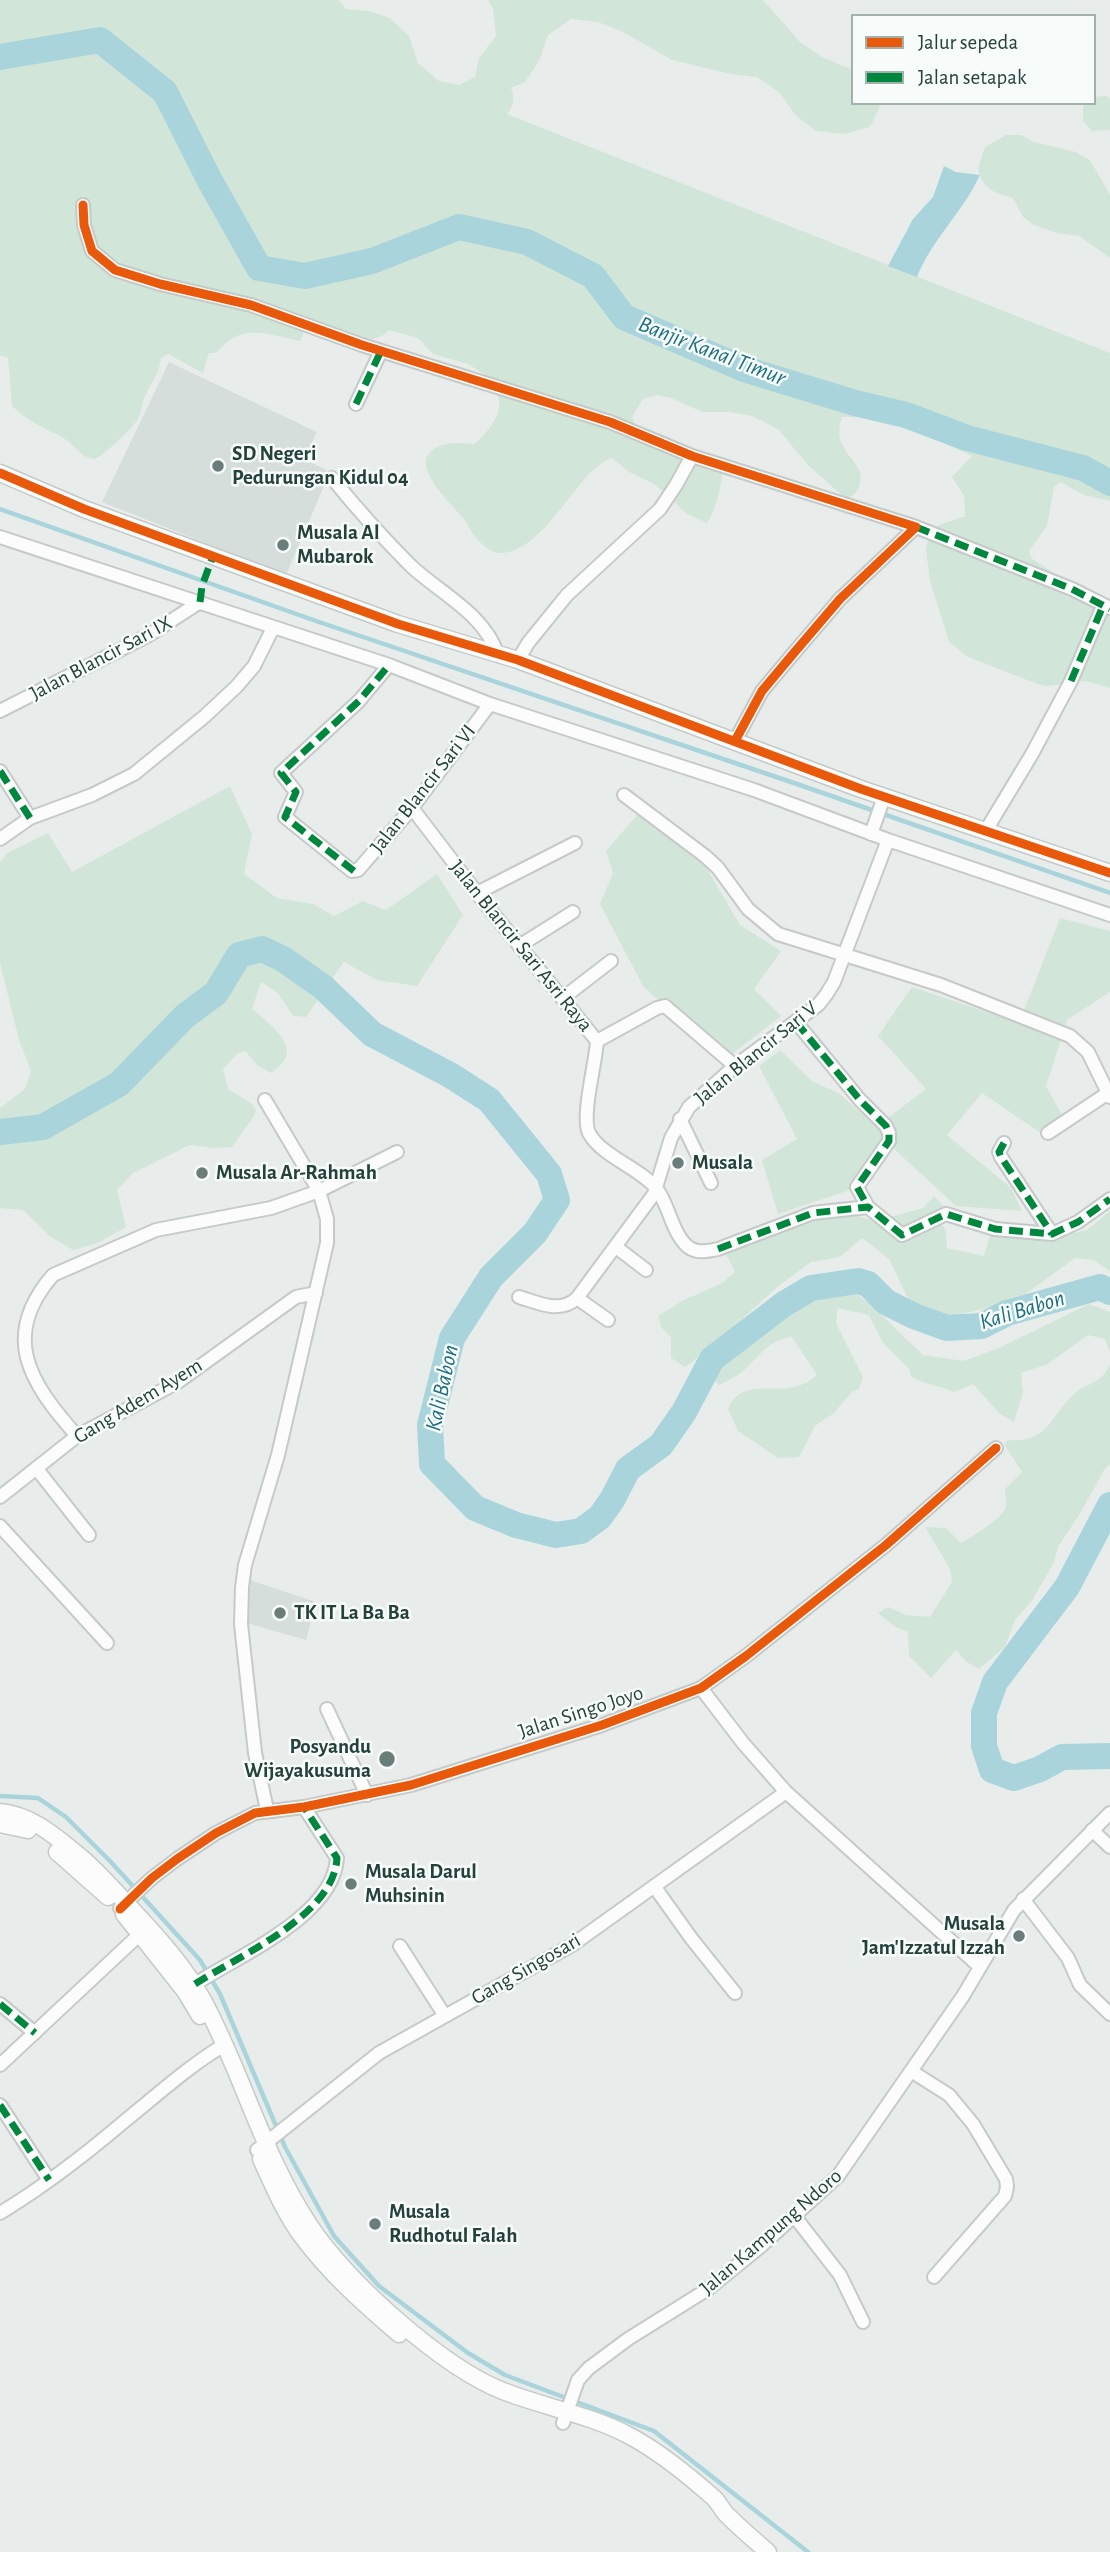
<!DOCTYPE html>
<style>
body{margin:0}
#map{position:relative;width:1110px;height:2552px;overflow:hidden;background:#e8edeb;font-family:"Alegreya Sans",sans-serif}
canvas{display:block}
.legend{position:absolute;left:851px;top:14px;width:245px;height:91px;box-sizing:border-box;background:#f7fbf9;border:2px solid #a3b1ad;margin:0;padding:9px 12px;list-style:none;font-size:21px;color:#24423a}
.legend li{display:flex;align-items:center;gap:14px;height:35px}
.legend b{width:35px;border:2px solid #a3b1ad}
</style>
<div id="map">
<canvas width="1110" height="2552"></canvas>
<ul class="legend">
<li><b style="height:9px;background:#e8590c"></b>Jalur sepeda</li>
<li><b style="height:9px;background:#00873e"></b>Jalan setapak</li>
</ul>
</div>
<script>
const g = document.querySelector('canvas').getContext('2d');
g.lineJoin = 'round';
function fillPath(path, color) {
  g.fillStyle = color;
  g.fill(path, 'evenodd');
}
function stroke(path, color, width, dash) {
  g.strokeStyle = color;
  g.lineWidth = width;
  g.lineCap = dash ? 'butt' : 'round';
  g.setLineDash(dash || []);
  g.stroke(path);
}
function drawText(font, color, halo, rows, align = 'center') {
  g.font = font + ' "Alegreya Sans",sans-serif';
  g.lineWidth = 5;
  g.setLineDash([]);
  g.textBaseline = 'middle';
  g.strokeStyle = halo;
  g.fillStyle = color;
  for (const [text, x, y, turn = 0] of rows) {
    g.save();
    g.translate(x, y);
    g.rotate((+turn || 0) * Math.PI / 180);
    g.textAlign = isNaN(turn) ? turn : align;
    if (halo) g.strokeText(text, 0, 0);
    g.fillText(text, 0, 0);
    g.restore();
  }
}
fillPath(new Path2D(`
 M 169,362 L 317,432 L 304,459 L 330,472 L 286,575 L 102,502 Z
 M 250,1580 L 316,1602 L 306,1640 L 246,1623 Z`), '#d6dedb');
fillPath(new Path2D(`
 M 0,0 L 339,0 L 346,9 L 369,11 L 390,18 L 409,36 L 418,63 L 439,81 L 459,85 L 475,77 L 479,58 L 496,36 L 493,8 L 488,0 L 763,0 L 800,42 L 822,57 L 853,70 L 853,103 L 878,103 L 880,107 L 870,127 L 844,134 L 816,131 L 795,115 L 780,93 L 757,77 L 730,74 L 672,60 L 623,32 L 598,22 L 571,19 L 548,35 L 539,61 L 525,82 L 511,88 C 515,98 514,106 507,114 L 1110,353 L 1110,501 L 1084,495 L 1060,482 L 1054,487 L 1047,526 L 1029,551 L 1031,558 L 1077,588 L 1110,602 L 1110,688 L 1086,681 L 1047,686 L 1040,685 L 968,657 L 949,642 L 930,581 L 926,549 L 929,535 L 939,525 L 965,516 L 964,496 L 952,477 L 972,456 L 902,424 L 877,417 L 842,417 C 839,426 838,436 842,444 C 849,460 868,469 858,489 C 854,495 852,497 845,498 L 807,464 L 778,429 L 752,416 L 731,412 L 703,412 L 671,398 L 657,395 L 643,399 L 632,417 L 637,430 L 721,468 C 724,482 715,511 707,523 L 687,514 L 654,484 L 629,472 L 612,458 C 578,468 546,552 501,553 C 494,554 488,549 482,544 C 473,537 470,527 464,519 C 452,504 409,466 433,450 C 445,441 459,443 474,444 C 485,435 502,416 499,401 C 498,393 495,386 492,379 L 468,364 L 433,354 L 418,338 L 389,330 C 370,352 330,330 308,323 L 300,341 C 266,334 241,322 216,353 L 209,353 L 203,373 L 168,354 L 161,358 C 160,374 150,384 144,398 C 142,405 141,413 138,419 C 135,426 100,459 94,459 C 81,458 74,444 63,438 C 45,428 27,421 12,406 L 8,358 L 0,355 Z
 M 1107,96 L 1110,99 L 1110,130 L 1092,131 L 1083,121 L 1083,107 L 1086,103 L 1094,103 L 1094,97 Z
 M 1006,135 L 1021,135 L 1034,142 L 1076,152 L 1090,160 L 1110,195 L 1110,258 L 1079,236 L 1057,233 L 1034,225 L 1023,217 L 1013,198 C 994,193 982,189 978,168 L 985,147 Z
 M 230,786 L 252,834 L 244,874 L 277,898 L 313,904 L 334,916 L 363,901 L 386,910 L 437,874 L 463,915 L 417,986 L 377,980 L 344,962 L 306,1017 L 293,1016 L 278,993 L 261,982 L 252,1009 C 263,1018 293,1040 286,1057 C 284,1063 276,1069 271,1073 L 258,1066 L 245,1051 L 238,1053 L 223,1069 L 228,1089 L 252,1104 L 256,1110 L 254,1116 L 232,1147 L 213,1148 L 190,1145 L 133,1173 L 117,1190 L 126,1227 L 98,1243 L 73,1250 L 51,1237 L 23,1210 L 0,1208 L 0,1108 L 25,1089 L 31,1071 L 19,1040 L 0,963 L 0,862 L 7,853 L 48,833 L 72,872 Z
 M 638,814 L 706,867 L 740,925 L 781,951 L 754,989 L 781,1016 L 731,1055 L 700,1027 L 680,1020 L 643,986 L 600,904 L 613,873 L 606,851 Z
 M 1060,918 L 1110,931 L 1110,992 L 1067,1020 L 1046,1086 L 1064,1119 L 1048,1138 L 982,1093 L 947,1135 L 1011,1188 L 1022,1211 L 956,1206 L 893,1148 L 853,1189 L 778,1214 L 762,1160 L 797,1139 L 759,1066 L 780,1050 L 812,1081 L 840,1094 L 876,1127 L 926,1089 L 878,1036 L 912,987 L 1019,1023 Z
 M 934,1196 L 944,1207 L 902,1236 L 871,1208 L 875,1203 L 879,1211 L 887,1218 L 923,1208 Z
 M 1110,1211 L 1110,1271 L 1093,1260 L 1075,1258 L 1020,1298 L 995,1306 L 952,1316 L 911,1305 L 889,1259 L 862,1238 L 840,1257 L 811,1262 L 777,1287 L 713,1346 L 685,1367 L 671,1358 L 671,1337 L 661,1327 L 658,1316 L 682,1301 L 722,1283 L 735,1272 L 726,1254 C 763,1238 832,1201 870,1220 C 881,1225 891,1235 901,1242 L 919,1235 L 941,1223 L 946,1231 L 947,1248 L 984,1256 L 994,1222 L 1062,1236 L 1087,1230 Z
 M 822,1288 L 851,1290 L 870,1304 L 923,1355 L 964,1361 L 999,1348 L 1089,1304 L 1110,1312 L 1110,1352 L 1105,1339 L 1088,1335 L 1048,1364 L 1021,1373 L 1023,1393 L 1014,1422 L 1000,1414 L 973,1384 L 954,1392 C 939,1385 924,1385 911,1376 L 909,1369 L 883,1343 L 869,1315 L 838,1308 L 836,1323 L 863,1377 L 859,1389 L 852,1392 L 834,1413 L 815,1426 L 799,1457 L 778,1458 L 738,1431 L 728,1409 C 741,1376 776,1396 803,1384 C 808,1382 813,1378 817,1375 L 792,1337 C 770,1338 758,1358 743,1371 C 736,1377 727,1381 719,1385 L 710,1376 L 791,1315 L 803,1299 Z
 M 1110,1364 L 1110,1464 L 1104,1470 L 1079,1515 L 1058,1547 L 1054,1562 L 1033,1599 L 1015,1620 L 1005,1647 L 979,1669 L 965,1661 L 956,1650 L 931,1678 L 909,1656 L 908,1632 L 894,1626 L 878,1613 L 888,1607 L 906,1615 L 930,1617 L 952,1582 L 950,1569 L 925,1527 L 946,1528 L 961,1543 C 972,1536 1002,1520 1006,1506 C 1007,1501 1005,1495 1005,1489 L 1022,1472 L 1004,1444 L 1008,1440 C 1048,1443 1049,1418 1073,1395 C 1087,1382 1101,1385 1110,1364 Z`), '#d1e6d8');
fillPath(new Path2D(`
 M 944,166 L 956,172 L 980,175 C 963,212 932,239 917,277 L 888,266 L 913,219 L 933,197 Z`), '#a9d4db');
stroke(new Path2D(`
 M 0,509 L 319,622 L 794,783 L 1110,893
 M 0,1796 L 38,1798 L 66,1817 L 110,1861 L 200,1960 L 220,1994 L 285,2147 L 334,2236 L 379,2286 L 468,2353 L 505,2375 L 654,2431 L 808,2552`), '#a9d4db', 4.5);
stroke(new Path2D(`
 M 0,57 L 100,40 L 165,92 L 210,181 L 259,268 L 305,276 L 372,261 L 459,227 L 527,242 L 593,276 L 624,317 L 744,369 L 855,403 L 906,415 L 967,438 L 1083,468 L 1110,483
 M 0,1132 L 43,1127 L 119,1084 L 185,1016 L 216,993 L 239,955 L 262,949 L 283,959 L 323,987 L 372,1034 L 450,1075 L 489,1100 L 549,1174 L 557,1200 L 535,1233 L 491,1277 L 452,1338 L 430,1425 L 432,1464 L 475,1508 L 516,1525 L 556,1535 L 581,1531 L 600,1517 L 612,1500 L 628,1469 L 661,1445 L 684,1412 L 712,1359 L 784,1304 L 811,1288 L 858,1281 L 868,1284 L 886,1302 L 914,1316 L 947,1328 L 981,1326 L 1007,1313 L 1100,1287 L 1110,1292
 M 1110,1505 L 1067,1587 L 995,1682 L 984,1713 L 984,1746 L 992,1770 L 1014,1778 L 1040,1769 L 1062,1757 L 1110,1756`), '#a9d4db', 26);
const street = new Path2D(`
 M 83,205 L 84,225 L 92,251 L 115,270 L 160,284 L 251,305 L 362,345 L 610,422 L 692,456 L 916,527 L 840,599 L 793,654 L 762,691 L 735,741
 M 356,404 L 381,351
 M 332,478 C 357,509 383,538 411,566 C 440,593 484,614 497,653
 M 916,527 L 1072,589 L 1110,608
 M 0,537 L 389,665 L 490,704 L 754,790 L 888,840 L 1110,915
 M 518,660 L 528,643 L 567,595 L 660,509 L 676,485 L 692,456
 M 389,665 L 359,701 L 281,773 L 296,792 L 285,817 L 352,871 L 358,870 L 412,808 L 490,704
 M 0,711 L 149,635 L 200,602
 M 0,771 L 30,818
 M 624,795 L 705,856 L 718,868 L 748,909 L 778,934 L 941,985 L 1070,1036 L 1088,1052 L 1110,1097
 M 412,808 L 483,901 L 597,1041 C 596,1062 581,1116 589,1133 C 601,1156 640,1168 656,1188 C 669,1204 671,1231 687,1246 C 696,1254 707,1251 718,1249 L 813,1213 L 868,1207 L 902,1235 L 946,1214 L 995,1229 L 1052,1234 L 1078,1222 L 1110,1199
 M 985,832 L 1032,754 L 1071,681 L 1103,606
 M 871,834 L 884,797
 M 0,839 L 30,818 L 92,795 L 134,774 L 205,716 L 237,686 L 254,666 L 273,628
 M 477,893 L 575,843
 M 519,946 L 573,912
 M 563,998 L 611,961
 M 796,1022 L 860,1100 L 886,1126 L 889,1133 L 889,1141 L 857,1187 L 868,1207
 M 597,1041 L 657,1008 L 665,1006 L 735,1066
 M 265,1100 L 319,1191 L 327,1219 L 327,1243 L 278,1455 L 245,1565 L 242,1587 L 241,1624 L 255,1753 L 267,1810
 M 680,1119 L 711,1183
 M 1048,1133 L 1108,1093
 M 1004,1143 L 999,1152 L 1001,1157 L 1052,1234
 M 616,1247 L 646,1270
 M 519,1297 C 539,1303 560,1314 577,1298 L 654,1194 L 671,1138 L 689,1107 L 735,1066 L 818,1005 L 826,995 L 834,982 L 888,840
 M 577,1298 L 608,1320
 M 77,1436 C 29,1382 0,1336 53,1275 L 156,1230 L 271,1208 L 319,1191 L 397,1152
 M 36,1468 L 89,1535
 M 0,1497 L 77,1436 L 178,1382 L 296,1297 L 316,1293
 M 0,1526 L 107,1643
 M 701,1688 L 743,1743 L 786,1792 L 979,1966
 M 327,1709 L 367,1795
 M 1092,1830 L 1110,1847
 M 654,1886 L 691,1938 L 735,1993
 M 1023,1899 L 1068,1958 L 1080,1985 L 1110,2014
 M 120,1908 L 152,1878 L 177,1859 L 216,1833 L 255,1813 L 304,1807 L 411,1785 L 602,1725 L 701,1688 L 746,1656 L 886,1545 L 996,1448
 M 400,1946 L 445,2016
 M 195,1984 C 238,1956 334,1916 337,1858 L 304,1807
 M 0,2004 L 35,2033
 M 0,2065 L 140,1934
 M 911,2071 L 949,2095 L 973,2124 L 1006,2179 L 1007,2187 L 1005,2196 L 934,2277
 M 0,2105 L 49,2180
 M 257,2150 L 379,2053 L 572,1945 L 786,1792
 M 0,2213 C 45,2186 86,2154 126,2120 C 157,2095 189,2066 224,2045
 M 795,2217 L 840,2275 L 863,2322
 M 563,2423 L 578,2380 L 589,2368 L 628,2339 L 708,2289 L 761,2246 L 838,2176 L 963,1996 L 1014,1910 L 1110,1813`);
const secondary = new Path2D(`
 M 0,473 L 84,509 L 398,624 L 518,660 L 861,789 L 1110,873
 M 0,1812 C 31,1815 54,1835 77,1854 C 96,1869 111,1887 128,1905 C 155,1934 184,1965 203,2000 C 243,2074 263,2156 310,2226 C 346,2281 442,2367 503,2391 C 544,2407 590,2415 628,2435 C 659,2451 688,2475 714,2498 C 719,2503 722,2510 727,2515 C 740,2528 754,2540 768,2552
 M 0,1824 L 28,1830
 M 57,1852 L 108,1897
 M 124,1914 L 185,1991 L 200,2016
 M 261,2159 C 273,2185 284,2212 301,2235 C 329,2273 364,2304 399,2334`);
stroke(street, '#c5cac8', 16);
stroke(secondary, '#c3cbc8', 19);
stroke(street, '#fcfcfc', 12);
stroke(secondary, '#fcfcfc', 16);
stroke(new Path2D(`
 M 356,404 L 381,351
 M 916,527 L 1072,589 L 1110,609
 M 200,602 L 202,586 L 213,556
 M 1071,681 L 1103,606
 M 0,771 L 30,818
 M 354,871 L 285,817 L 296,792 L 281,773 L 359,701 L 389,665
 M 796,1022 L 860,1100 L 886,1126 L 889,1133 L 889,1141 L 857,1187 L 868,1207
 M 1004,1143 L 999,1152 L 1001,1157 L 1052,1234
 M 718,1249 L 813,1213 L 868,1207 L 902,1235 L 946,1214 L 995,1229 L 1052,1234 L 1078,1222 L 1110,1199
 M 195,1984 C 238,1956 334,1916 337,1858 L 304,1807
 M 0,2004 L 35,2033
 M 0,2105 L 49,2180`), '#00873e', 7, [14, 7]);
stroke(new Path2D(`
 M 83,205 L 84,225 L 92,251 L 115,270 L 160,284 L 251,305 L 362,345 L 610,422 L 692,456 L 916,527 L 840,599 L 793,654 L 762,691 L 735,741
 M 0,473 L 84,509 L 398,624 L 518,660 L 861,789 L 1110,873
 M 120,1909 L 152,1878 L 177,1859 L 216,1833 L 255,1813 L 304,1807 L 411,1785 L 602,1725 L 701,1688 L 746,1656 L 886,1545 L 996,1448`), '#e8590c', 9);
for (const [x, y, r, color] of [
 [218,466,7,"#697e78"],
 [283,545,7,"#697e78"],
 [678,1163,7,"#697e78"],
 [202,1173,7,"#697e78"],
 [280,1613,7,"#697e78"],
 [387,1759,9,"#697e78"],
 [351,1884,7,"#697e78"],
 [1019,1936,7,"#697e78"],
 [375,2224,7,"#697e78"]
]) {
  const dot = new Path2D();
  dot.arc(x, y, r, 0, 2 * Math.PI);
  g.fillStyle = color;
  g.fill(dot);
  stroke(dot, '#f7fbf9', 2.5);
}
drawText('bold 21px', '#24423a', '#f7fbf9', [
 ["SD Negeri",232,454],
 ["Pedurungan Kidul 04",232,478],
 ["Musala Al",297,533],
 ["Mubarok",297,557],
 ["Musala",692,1163],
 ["Musala Ar-Rahmah",216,1173],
 ["TK IT La Ba Ba",294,1613],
 ["Posyandu",371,1747,"right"],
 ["Wijayakusuma",371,1771,"right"],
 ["Musala Darul",365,1872],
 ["Muhsinin",365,1896],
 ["Musala",1005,1924,"right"],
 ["Jam'Izzatul Izzah",1005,1948,"right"],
 ["Musala",389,2212],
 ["Rudhotul Falah",389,2236]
], 'left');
drawText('21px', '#24423a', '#f7fbf9', [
 ["Jalan Blancir Sari IX",101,658,-28],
 ["Jalan Blancir Sari VI",423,789,-52],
 ["Jalan Blancir Sari Asri Raya",521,946,51],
 ["Jalan Blancir Sari V",756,1053,-39],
 ["Gang Adem Ayem",138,1401,-31],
 ["Jalan Singo Joyo",581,1712,-18],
 ["Gang Singosari",526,1969,-30],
 ["Jalan Kampung Ndoro",771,2232,-41]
]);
drawText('italic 23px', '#1c6f80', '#f7fbf9', [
 ["Banjir Kanal Timur",712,351,21],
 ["Kali Babon",1022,1310,-17],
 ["Kali Babon",442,1388,-78]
]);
</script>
